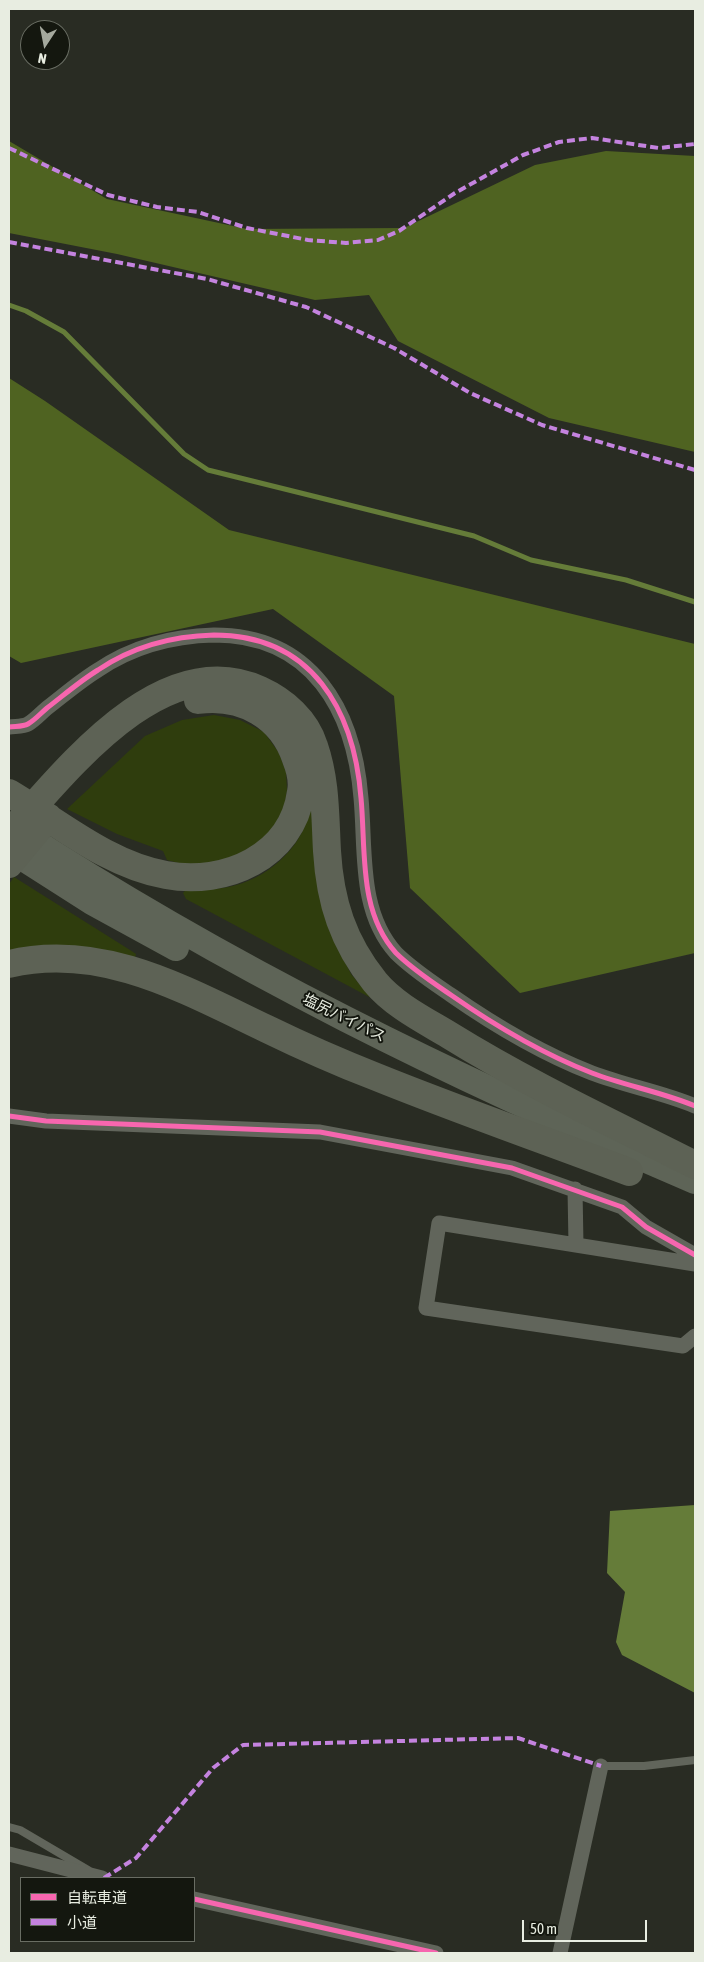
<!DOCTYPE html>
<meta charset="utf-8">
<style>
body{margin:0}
#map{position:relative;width:704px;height:1962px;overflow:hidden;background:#292c23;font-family:"Asap Condensed","Noto Sans JP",sans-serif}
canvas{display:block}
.frame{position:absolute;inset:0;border:10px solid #e8ede1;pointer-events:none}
.legend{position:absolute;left:20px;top:1877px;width:175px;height:65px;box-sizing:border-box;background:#14170f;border:1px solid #696d63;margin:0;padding:6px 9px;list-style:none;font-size:15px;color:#e8ede1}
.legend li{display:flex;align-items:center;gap:10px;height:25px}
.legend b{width:25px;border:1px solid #696d63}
.north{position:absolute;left:20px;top:20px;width:50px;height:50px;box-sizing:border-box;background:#14170f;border:1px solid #696d63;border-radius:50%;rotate:191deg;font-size:14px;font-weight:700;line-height:20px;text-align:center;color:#e8ede1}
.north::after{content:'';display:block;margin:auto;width:18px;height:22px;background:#a5a99e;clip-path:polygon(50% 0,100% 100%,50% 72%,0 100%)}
.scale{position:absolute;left:522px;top:1920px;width:125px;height:22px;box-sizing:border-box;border:2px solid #e8ede1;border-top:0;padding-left:6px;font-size:15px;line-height:18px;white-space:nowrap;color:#e8ede1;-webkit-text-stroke:4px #14170f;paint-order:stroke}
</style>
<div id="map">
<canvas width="704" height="1962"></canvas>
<div class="frame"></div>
<ul class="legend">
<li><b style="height:6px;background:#f766af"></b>自転車道</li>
<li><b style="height:6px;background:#c483df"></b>小道</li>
</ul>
<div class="north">N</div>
<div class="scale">50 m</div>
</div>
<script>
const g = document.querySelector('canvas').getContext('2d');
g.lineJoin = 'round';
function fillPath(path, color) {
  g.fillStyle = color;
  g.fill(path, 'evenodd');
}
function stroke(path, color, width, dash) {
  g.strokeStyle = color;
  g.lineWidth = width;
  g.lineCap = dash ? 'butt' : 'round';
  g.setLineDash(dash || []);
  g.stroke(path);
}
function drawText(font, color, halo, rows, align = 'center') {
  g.font = font + ' "Asap Condensed","Noto Sans JP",sans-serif';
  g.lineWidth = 4;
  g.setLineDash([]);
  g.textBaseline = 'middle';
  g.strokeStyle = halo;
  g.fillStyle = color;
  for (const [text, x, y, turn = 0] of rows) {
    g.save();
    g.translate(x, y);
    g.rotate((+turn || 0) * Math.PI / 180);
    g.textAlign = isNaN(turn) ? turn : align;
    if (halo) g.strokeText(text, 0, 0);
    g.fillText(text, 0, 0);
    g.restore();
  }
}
fillPath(new Path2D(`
 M 214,715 L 240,720 L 264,732 L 279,753 L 286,772 L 287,790 L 284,811 L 275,827 L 243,858 L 190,866 L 167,860 L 163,851 L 117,834 L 67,809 L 145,736 L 182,720 Z
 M 310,792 L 333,938 L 351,974 L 371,998 L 186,899 L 183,893 L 187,888 C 198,888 211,890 222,888 C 258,884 297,855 307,819 C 309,811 309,800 310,792 Z
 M 14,877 L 130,950 L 136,954 L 135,958 L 9,955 L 9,884 Z`), '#2f3d0d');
fillPath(new Path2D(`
 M 9,141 L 107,199 L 247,229 L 404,228 L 535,165 L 606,151 L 695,156 L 695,452 L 549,418 L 398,341 L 369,295 L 315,300 L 117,254 L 9,233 Z
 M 9,378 L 45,401 L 229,530 L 695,644 L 695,953 L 520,993 L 410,888 L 394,696 L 273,609 L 21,663 L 9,656 Z`), '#4f6321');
fillPath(new Path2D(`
 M 695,1505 L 695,1693 L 622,1655 L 616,1642 L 625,1592 L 607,1573 L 610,1511 Z`), '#657c39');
stroke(new Path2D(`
 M 9,305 L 26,311 L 64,332 L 184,454 L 208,470 L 474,536 L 531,560 L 626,580 L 695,602`), '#657c39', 5);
stroke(new Path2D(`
 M 601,1766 L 644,1766 L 695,1760
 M 9,1827 L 20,1830 L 88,1870`), '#61655b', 8);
stroke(new Path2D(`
 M 9,727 C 15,726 23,727 28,724 C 35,720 41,713 47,708 C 64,695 80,681 98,670 C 132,647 173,636 214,635 C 312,635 354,710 361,798 C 366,850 358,911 396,953 C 412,969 432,982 451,995 C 494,1025 543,1054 592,1073 C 626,1086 662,1092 695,1106
 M 9,1116 L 46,1121 L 320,1132 L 512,1168 L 622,1207 L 646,1227 L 695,1255
 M 575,1189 L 576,1245 L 695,1264
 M 576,1245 L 439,1223 L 426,1308 L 683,1346 L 695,1336
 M 9,1854 L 102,1878
 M 194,1899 L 436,1953
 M 560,1953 L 601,1766`), '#61655b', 15);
stroke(new Path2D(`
 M 11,826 C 229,969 457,1079 695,1181
 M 9,849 L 92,902 L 176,948`), '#5e6457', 26);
stroke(new Path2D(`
 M 9,793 C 58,822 108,865 166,875 C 225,886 292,857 301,792 C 303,782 300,769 296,759 C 282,716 242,694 198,700
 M 9,834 C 66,771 162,645 260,690 C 284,701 306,720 314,746 C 326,781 325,815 327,851 C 330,902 343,942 375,982 C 394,1005 424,1020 449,1035 C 528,1084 612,1123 695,1165
 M 9,864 L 48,817
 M 9,964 C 102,942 185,990 267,1029 C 302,1046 338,1062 374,1076 C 458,1110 544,1140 629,1172`), '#5d6255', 28);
stroke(new Path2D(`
 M 9,148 L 108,195 L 157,207 L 198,212 L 247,228 L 308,240 L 346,243 L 378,240 L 399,231 L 455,193 L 523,155 L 559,142 L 592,138 L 659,148 L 695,144
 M 9,242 L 207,279 L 306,307 L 394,348 L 470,393 L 542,425 L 695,470
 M 104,1878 L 136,1858 L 213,1768 L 243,1745 L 518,1738 L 601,1766`), '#c483df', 4, [8, 4]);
stroke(new Path2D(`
 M 9,727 C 15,726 23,727 28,724 C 35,720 41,713 47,708 C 64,695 80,681 98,670 C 132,647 173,636 214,635 C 312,635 354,710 361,798 C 366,850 358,911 396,953 C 412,969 432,982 451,995 C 494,1025 543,1054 592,1073 C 626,1086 662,1092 695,1106
 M 9,1116 L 46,1121 L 320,1132 L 512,1168 L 622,1207 L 646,1227 L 695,1255
 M 194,1899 L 436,1953`), '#f766af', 5);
drawText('15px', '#e8ede1', '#14170f', [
 ["塩尻バイパス",344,1018,26]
]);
</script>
